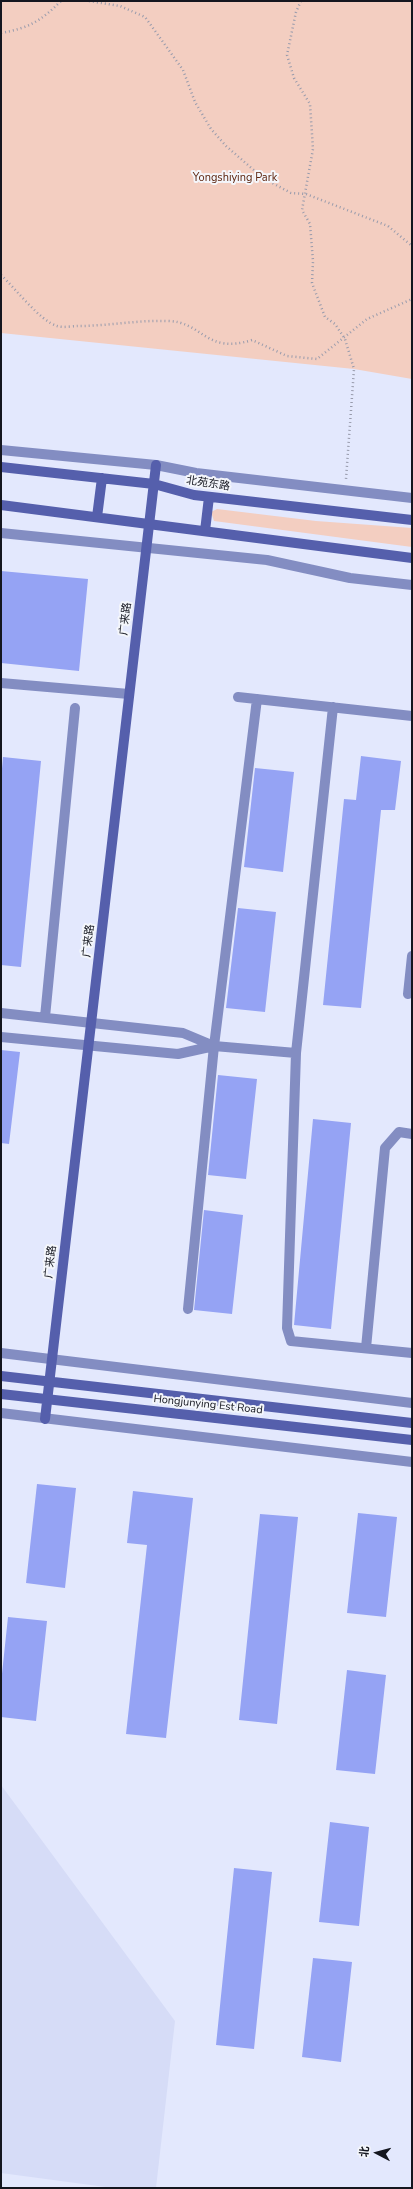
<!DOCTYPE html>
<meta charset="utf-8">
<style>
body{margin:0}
#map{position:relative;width:413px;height:2189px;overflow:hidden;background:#e3e8fd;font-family:"Nunito Sans","Noto Sans SC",sans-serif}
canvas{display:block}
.frame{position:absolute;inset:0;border:2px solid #14161f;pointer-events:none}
.north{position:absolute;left:357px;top:2133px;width:40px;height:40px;-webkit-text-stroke:3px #f4f6fb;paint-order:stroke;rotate:276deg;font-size:11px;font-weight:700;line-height:16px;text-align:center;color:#14161f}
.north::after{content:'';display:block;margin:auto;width:14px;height:18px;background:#14161f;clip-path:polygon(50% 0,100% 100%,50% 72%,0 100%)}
</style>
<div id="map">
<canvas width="413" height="2189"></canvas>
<div class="frame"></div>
<div class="north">北</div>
</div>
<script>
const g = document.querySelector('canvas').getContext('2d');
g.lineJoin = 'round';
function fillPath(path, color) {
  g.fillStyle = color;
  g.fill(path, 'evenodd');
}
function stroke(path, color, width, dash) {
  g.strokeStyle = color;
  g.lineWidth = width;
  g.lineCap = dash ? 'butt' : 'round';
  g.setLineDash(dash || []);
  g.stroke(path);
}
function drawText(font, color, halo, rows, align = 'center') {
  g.font = font + ' "Nunito Sans","Noto Sans SC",sans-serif';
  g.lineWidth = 4;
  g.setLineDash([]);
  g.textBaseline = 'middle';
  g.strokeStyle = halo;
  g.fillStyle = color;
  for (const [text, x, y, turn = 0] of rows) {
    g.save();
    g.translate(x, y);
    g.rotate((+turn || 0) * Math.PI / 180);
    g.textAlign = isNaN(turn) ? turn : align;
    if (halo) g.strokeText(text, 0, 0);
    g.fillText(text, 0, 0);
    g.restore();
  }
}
fillPath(new Path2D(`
 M 1,1785 L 175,2021 L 156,2188 L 113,2188 L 1,2173 Z`), '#d6dcf7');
fillPath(new Path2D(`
 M 1,1 L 412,1 L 412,379 L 354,369 L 1,333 Z
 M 217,509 L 316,521 L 412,528 L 412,547 L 214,521 L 211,512 Z`), '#f3cec1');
fillPath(new Path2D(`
 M 1,571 L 88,579 L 79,671 L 1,663 Z
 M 361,756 L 401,761 L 395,810 L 381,810 L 361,1008 L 323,1005 L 344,799 L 356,800 Z
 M 3,757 L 41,761 L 21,967 L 1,965 L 1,780 Z
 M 255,768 L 294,772 L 283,872 L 244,867 Z
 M 238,908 L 276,912 L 265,1012 L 226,1008 Z
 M 1,1050 L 20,1052 L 9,1144 L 1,1143 Z
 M 218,1075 L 257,1079 L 246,1179 L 208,1175 Z
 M 313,1119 L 351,1123 L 331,1329 L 294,1325 Z
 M 204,1210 L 243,1215 L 232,1314 L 194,1310 Z
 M 37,1484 L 76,1488 L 65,1588 L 26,1583 Z
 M 133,1491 L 193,1498 L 166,1738 L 126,1734 L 147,1545 L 127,1543 Z
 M 358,1513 L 397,1517 L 386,1617 L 347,1613 Z
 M 260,1514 L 298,1517 L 277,1724 L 239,1720 Z
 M 8,1617 L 47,1621 L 36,1721 L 1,1717 L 1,1683 Z
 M 347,1670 L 386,1675 L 375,1774 L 336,1770 Z
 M 330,1822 L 369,1827 L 359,1926 L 319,1922 Z
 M 234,1868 L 272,1872 L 254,2049 L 216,2045 Z
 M 313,1958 L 352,1962 L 341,2062 L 302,2057 Z`), '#95a3f4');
stroke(new Path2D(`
 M 89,1 L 120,6 L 145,17 L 183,70 L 195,102 L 211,129 L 226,146 L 263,178 L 291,193 L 306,194 L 388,226 L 412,246
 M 301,1 L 296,12 L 287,55 L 294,78 L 310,104 L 313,149 L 302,210 L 310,224 L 313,261 L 312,283 L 325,317 L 335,324 L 345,339 L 354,369 L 346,479
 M 1,33 C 29,28 41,21 61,1
 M 1,275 C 15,288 40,321 57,326 C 63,328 72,326 78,326 C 108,326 137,320 167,321 C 203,321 205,355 252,340 L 287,356 L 317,359 L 367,319 L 412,299`), '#989bac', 2.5, [1, 3]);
stroke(new Path2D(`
 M 1,450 L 156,465 L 196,473 L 412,498
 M 1,533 L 267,560 L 350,578 L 412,585
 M 1,683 L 129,694
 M 238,697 L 412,716
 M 333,707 L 296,1053 L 287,1328 L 291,1341 L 412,1353
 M 408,994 L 412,956
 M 1,1013 L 183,1033 L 214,1046
 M 45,1017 L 75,708
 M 1,1037 L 178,1054 L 214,1046 L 296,1053
 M 188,1309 L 214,1046 L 257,699
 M 366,1348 L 385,1148 L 399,1132 L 412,1134
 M 1,1353 L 412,1403
 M 1,1413 L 412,1462`), '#838dc2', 10);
stroke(new Path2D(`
 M 1,467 L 154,484 L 194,495 L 412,520
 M 1,505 L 412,558
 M 97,517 L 102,478
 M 205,531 L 209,497
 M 1,1376 L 412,1423
 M 1,1394 L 412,1440
 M 45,1419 L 156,465`), '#555fac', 10);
drawText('11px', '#5c240e', '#f4f6fb', [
 ["Yongshiying Park",235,178]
]);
drawText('11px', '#14161f', '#f4f6fb', [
 ["北苑东路",208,484,9],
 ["广来路",126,619,-83],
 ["广来路",89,941,-83],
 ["广来路",51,1262,-83],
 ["Hongjunying Est Road",208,1405,6]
]);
</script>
